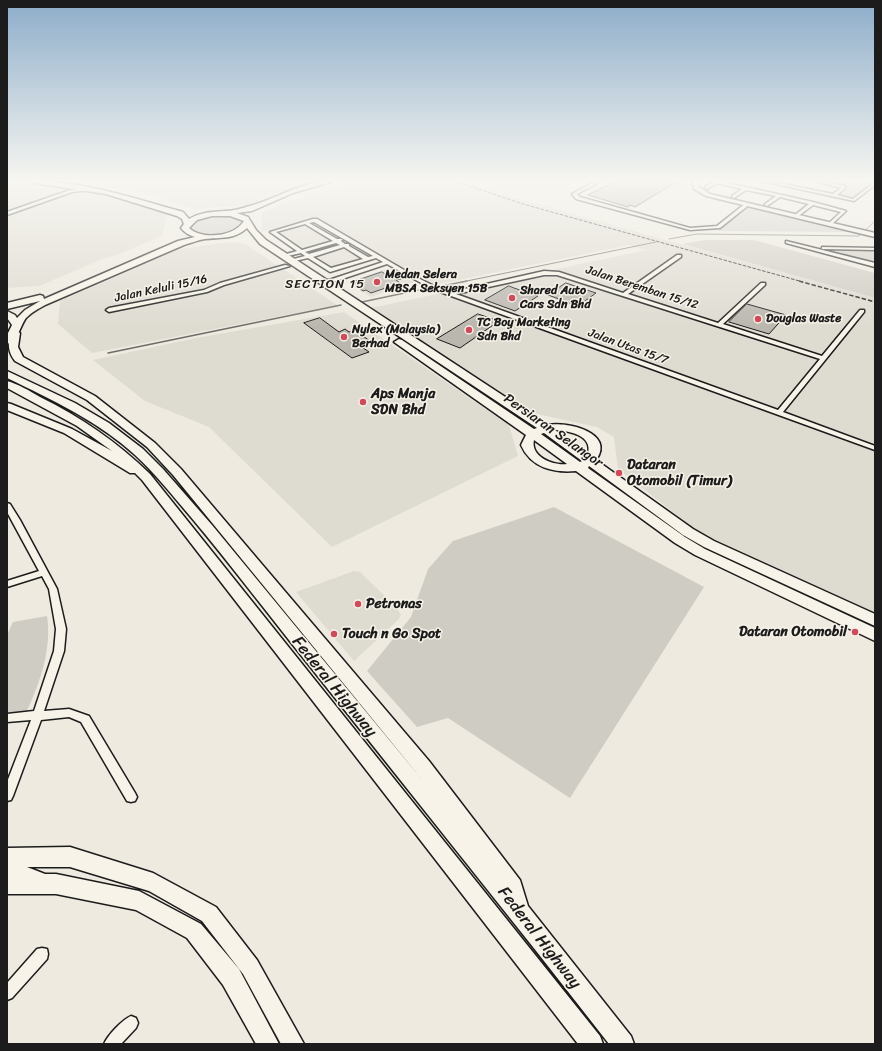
<!DOCTYPE html>
<style>
body{margin:0}
#map{position:relative;width:882px;height:1051px;overflow:hidden;background:#eeeae0;font-family:Sriracha,sans-serif}
canvas{display:block}
.frame{position:absolute;inset:0;border:8px solid #1c1c1c;pointer-events:none}
</style>
<div id="map">
<canvas width="882" height="1051"></canvas>
<div class="frame"></div>
</div>
<script>
const g = document.querySelector('canvas').getContext('2d');
g.lineJoin = 'round';
function fillPath(path, color) {
  g.fillStyle = color;
  g.fill(path, 'evenodd');
}
function stroke(path, color, width, dash) {
  g.strokeStyle = color;
  g.lineWidth = width;
  g.lineCap = dash ? 'butt' : 'round';
  g.setLineDash(dash || []);
  g.stroke(path);
}
function drawText(font, color, halo, rows, align = 'center') {
  g.font = font + ' Sriracha,sans-serif';
  g.lineWidth = 3;
  g.setLineDash([]);
  g.textBaseline = 'middle';
  g.strokeStyle = halo;
  g.fillStyle = color;
  for (const [text, x, y, turn = 0] of rows) {
    g.save();
    g.translate(x, y);
    g.rotate((+turn || 0) * Math.PI / 180);
    g.textAlign = isNaN(turn) ? turn : align;
    if (halo) g.strokeText(text, 0, 0);
    g.fillText(text, 0, 0);
    g.restore();
  }
}
fillPath(new Path2D(`
 M 7,181 L 19,181 L 65,188 L 65,191 L 7,211 Z
 M 79,181 L 317,181 L 275,194 L 247,205 L 194,209 L 136,191 Z
 M 357,181 L 465,181 L 501,194 L 875,298 L 875,613 L 701,534 L 618,469 L 614,437 L 597,427 L 523,411 L 366,309 L 647,250 L 629,245 L 434,285 L 315,217 L 262,232 L 262,212 L 301,198 Z
 M 86,191 L 119,198 L 168,213 L 162,236 L 117,255 L 105,258 L 39,286 L 7,288 L 7,216 L 74,193 Z
 M 305,223 L 365,259 L 332,270 L 274,232 Z
 M 234,242 L 245,244 L 337,305 L 92,353 L 58,324 L 60,301 L 180,249 L 220,243 Z
 M 390,268 L 414,282 L 371,297 L 347,282 Z
 M 344,312 L 509,425 L 518,456 L 332,547 L 209,427 L 145,401 L 93,360 L 196,338 Z
 M 354,571 L 360,572 L 396,607 L 401,615 L 398,620 L 354,661 L 296,592 Z`), '#dedbd1');
fillPath(new Path2D(`
 M 820,181 L 873,181 L 853,200 L 836,196 L 846,188 L 845,186 Z
 M 747,207 L 752,207 L 852,232 L 718,231 Z
 M 217,215 L 234,216 L 243,221 L 244,224 C 242,226 239,229 237,230 C 225,237 201,239 191,229 C 193,218 209,217 217,215 Z
 M 704,240 L 754,240 L 875,273 L 875,298 L 683,244 Z
 M 825,249 L 875,249 L 875,263 L 826,251 Z
 M 554,507 L 704,587 L 570,798 L 448,718 L 417,727 L 367,671 L 411,617 L 428,569 L 453,541 Z
 M 47,616 C 52,649 40,682 27,711 L 7,713 L 7,635 L 13,622 Z`), '#cfccc3');
stroke(new Path2D(`
 M 669,239 L 697,234 L 859,236 L 875,221
 M 462,282 L 656,242`), '#6f6d69', 1);
stroke(new Path2D(`
 M 442,286 L 467,281
 M 362,302 L 428,288
 M 108,353 L 341,305`), '#6f6d69', 1.5);
const building = new Path2D(`
 M 617,181 L 678,181 L 635,207 L 630,205 L 628,207 L 588,195 Z
 M 382,272 L 387,275 L 392,274 L 401,279 L 396,280 L 400,283 L 371,293 L 366,290 L 363,291 L 356,286 L 359,285 L 353,282 Z
 M 566,283 L 596,293 L 578,306 L 548,295 Z
 M 509,286 L 514,288 L 538,296 L 515,311 L 485,300 Z
 M 747,304 L 786,315 L 769,334 L 729,322 Z
 M 478,314 L 499,321 L 460,348 L 437,339 Z
 M 320,318 L 339,332 L 345,329 L 349,332 L 354,330 L 373,343 L 362,347 L 369,352 L 352,358 L 304,323 Z`);
fillPath(building, '#bab7af');
stroke(building, '#1c1c1c', 1);
const minor = new Path2D(`
 M 596,181 L 601,181 L 577,194 L 580,197 L 690,228 L 717,226 L 746,203 L 750,204 L 720,228 L 690,230 L 576,199 L 572,194 Z
 M 712,181 L 719,181 L 813,202 L 846,211 L 831,225 L 829,225 L 829,223 L 841,212 L 813,205 L 797,217 L 795,217 L 795,215 L 809,204 L 780,197 L 767,206 L 765,205 L 765,204 L 776,196 L 746,190 L 734,198 L 732,197 L 732,196 L 742,189 L 717,183 L 707,189 L 705,189 L 705,187 L 713,182 Z
 M 762,181 L 769,181 L 833,194 L 841,188 L 816,181 L 822,181 L 845,186 L 845,188 L 837,195 L 853,199 L 875,182 L 875,185 L 854,201 Z
 M 89,188 L 91,189 L 90,190 L 72,192 L 7,215 L 7,212 L 70,190 Z
 M 313,219 L 317,219 L 416,277 L 436,287 L 451,292 L 544,271 L 559,272 L 623,293 L 677,255 L 681,255 L 681,257 L 628,294 L 718,323 L 761,283 L 765,283 L 765,285 L 723,324 L 822,356 L 860,310 L 864,310 L 864,312 L 783,412 L 875,446 L 875,450 L 432,289 L 387,264 L 327,284 L 323,284 L 323,282 L 383,262 L 376,258 L 330,272 L 308,258 L 290,262 L 290,260 L 305,256 L 301,253 L 283,257 L 283,255 L 297,251 L 270,232 ZM 314,222 L 373,256 L 368,257 L 349,246 L 349,244 L 345,244 L 341,241 L 342,240 L 342,239 L 337,239 L 309,223 ZM 305,224 L 333,241 L 302,250 L 276,232 ZM 336,243 L 340,245 L 309,254 L 305,252 ZM 344,247 L 363,259 L 331,268 L 313,257 ZM 544,275 L 557,275 L 820,359 L 778,410 L 456,294 Z
 M 786,241 L 875,263 L 875,267 L 786,243 Z
 M 822,247 L 875,248 L 875,250 L 824,249 L 822,249 Z
 M 285,265 L 290,266 L 224,285 L 207,292 L 109,312 L 106,310 L 109,308 L 204,290 L 220,283 Z
 M 7,503 L 10,504 L 20,520 L 57,589 L 66,629 L 64,651 L 44,711 L 69,709 L 89,716 L 135,793 L 137,797 L 135,801 L 131,802 L 127,801 L 81,722 L 69,717 L 41,720 L 13,796 L 11,800 L 7,801 L 7,782 L 31,720 L 7,722 L 7,714 L 34,711 L 54,651 L 56,629 L 49,589 L 42,576 L 7,587 L 7,581 L 39,571 L 7,512 Z
 M 42,948 L 47,949 L 48,954 L 47,959 L 12,998 L 7,1000 L 7,983 L 37,949 Z
 M 131,1016 L 136,1018 L 138,1023 L 136,1028 L 121,1044 L 104,1044 C 108,1035 122,1020 131,1016 Z`);
const tertiary = new Path2D(`
 M 692,181 L 697,181 L 699,187 L 710,194 L 875,233 L 875,237 L 706,196 L 694,189 Z`);
const primary = new Path2D(`
 M 31,181 C 83,181 133,198 183,212 L 189,219 C 200,212 213,212 225,211 C 231,211 240,209 246,207 C 275,200 301,181 332,181 L 331,182 L 293,193 L 252,211 L 237,213 L 248,217 L 256,230 L 266,240 L 548,425 C 567,421 616,433 596,460 L 693,529 L 714,541 L 875,614 L 875,626 L 704,547 L 683,535 L 589,466 L 588,468 L 685,537 L 705,549 L 875,628 L 875,641 L 695,555 L 675,543 L 576,471 C 554,473 531,468 521,445 L 526,435 L 394,342 L 399,339 L 402,340 L 534,429 L 537,428 L 260,244 L 247,228 C 234,240 221,237 205,239 C 198,240 191,243 184,245 L 45,305 C 38,309 32,312 26,318 C 20,326 18,341 7,344 L 7,335 L 12,325 L 7,318 L 7,311 L 15,315 L 17,318 L 25,310 L 40,301 L 7,309 L 7,303 L 40,295 L 43,296 L 44,299 L 178,241 L 195,237 C 189,235 185,233 181,228 L 184,224 L 182,219 L 177,216 L 106,194 L 34,183 ZM 212,216 L 230,216 L 244,221 C 234,237 202,240 189,228 L 197,220 ZM 555,430 C 569,431 593,435 588,454 ZM 544,433 L 582,461 L 580,462 L 541,434 ZM 534,440 L 567,464 C 554,466 530,457 534,440 Z
 M 70,847 L 153,873 L 216,907 L 257,960 L 304,1044 L 281,1044 L 243,974 L 202,921 L 149,891 L 70,867 L 27,867 L 45,874 L 56,874 L 139,891 L 201,924 L 239,969 L 279,1044 L 256,1044 L 223,985 L 187,938 L 136,910 L 56,894 L 7,894 L 7,848 Z`);
const trunk = new Path2D(`
 M 15,330 L 20,333 L 18,347 L 23,357 L 95,396 L 155,443 L 181,469 L 429,761 L 520,880 L 528,906 L 631,1036 L 634,1044 L 609,1044 C 511,918 411,794 312,669 C 271,618 232,566 190,516 C 172,495 155,473 135,455 C 98,421 52,400 7,378 L 7,371 L 75,403 L 109,423 L 143,449 L 163,469 L 212,525 L 424,782 L 173,475 L 147,447 L 87,400 L 15,361 C 8,352 8,345 10,333 Z
 M 7,381 C 18,384 30,391 40,397 C 81,417 117,442 150,474 L 600,1036 L 603,1044 L 578,1044 L 142,480 L 135,473 L 130,473 L 64,433 L 7,410 L 7,403 L 11,404 L 72,429 L 112,451 L 77,426 L 7,388 Z`);
stroke(minor, '#1c1c1c', 3);
stroke(tertiary, '#1c1c1c', 3);
stroke(primary, '#1c1c1c', 3);
stroke(trunk, '#1c1c1c', 3);
fillPath(minor, '#f7f3e8');
fillPath(tertiary, '#f7f3e8');
fillPath(primary, '#f7f3e8');
fillPath(trunk, '#f7f3e8');
stroke(new Path2D(`
 M 455,181 L 523,204 L 803,282`), '#1c1c1c', 1, [3.5, 1.5]);
stroke(new Path2D(`
 M 799,281 L 875,302`), '#1c1c1c', 1.5, [4.5, 2]);
const sky = g.createLinearGradient(0, 0, 0, 328);
sky.addColorStop(0, '#8dadca');
sky.addColorStop(0.55, '#f7f6f1');
sky.addColorStop(1, '#f7f6f100');
g.fillStyle = sky;
g.fillRect(0, 0, 882, 328);
for (const [x, y, r, color] of [
 [377,282,4,"#d1495b"],
 [512,298,4,"#d1495b"],
 [758,319,4,"#d1495b"],
 [469,330,4,"#d1495b"],
 [344,337,4,"#d1495b"],
 [363,402,4,"#d1495b"],
 [619,473,4,"#d1495b"],
 [358,604,4,"#d1495b"],
 [855,632,4,"#d1495b"],
 [334,634,4,"#d1495b"]
]) {
  const dot = new Path2D();
  dot.arc(x, y, r, 0, 2 * Math.PI);
  g.fillStyle = color;
  g.fill(dot);
  stroke(dot, '#f7f3e8', 1.5);
}
drawText('bold 12px', '#1c1c1c', '#f7f3e8', [
 ["Medan Selera",385,275],
 ["MBSA Seksyen 15B",385,289],
 ["Shared Auto",520,291],
 ["Cars Sdn Bhd",520,305],
 ["Douglas Waste",766,319],
 ["TC Boy Marketing",477,323],
 ["Sdn Bhd",477,337],
 ["Nylex (Malaysia)",352,330],
 ["Berhad",352,344]
], 'left');
drawText('12px', '#1c1c1c', '#f7f3e8', [
 ["Jalan Beremban 15/12",642,288,18],
 ["Jalan Keluli 15/16",161,289,-12],
 ["Jalan Utas 15/7",628,347,20]
]);
g.letterSpacing = '1px';
drawText('13px', '#1c1c1c', '#f7f3e8', [
 ["SECTION 15",325,285]
]);
g.letterSpacing = '0px';
drawText('bold 14px', '#1c1c1c', '#f7f3e8', [
 ["Aps Manja",371,394],
 ["SDN Bhd",371,410],
 ["Dataran",627,465],
 ["Otomobil (Timur)",627,481],
 ["Petronas",366,604],
 ["Dataran Otomobil",847,632,"right"],
 ["Touch n Go Spot",342,634]
], 'left');
drawText('14px', '#1c1c1c', '#f7f3e8', [
 ["Persiaran Selangor",553,431,35]
]);
drawText('17px', '#1c1c1c', '#f7f3e8', [
 ["Federal Highway",334,687,51],
 ["Federal Highway",539,938,52]
]);
</script>
